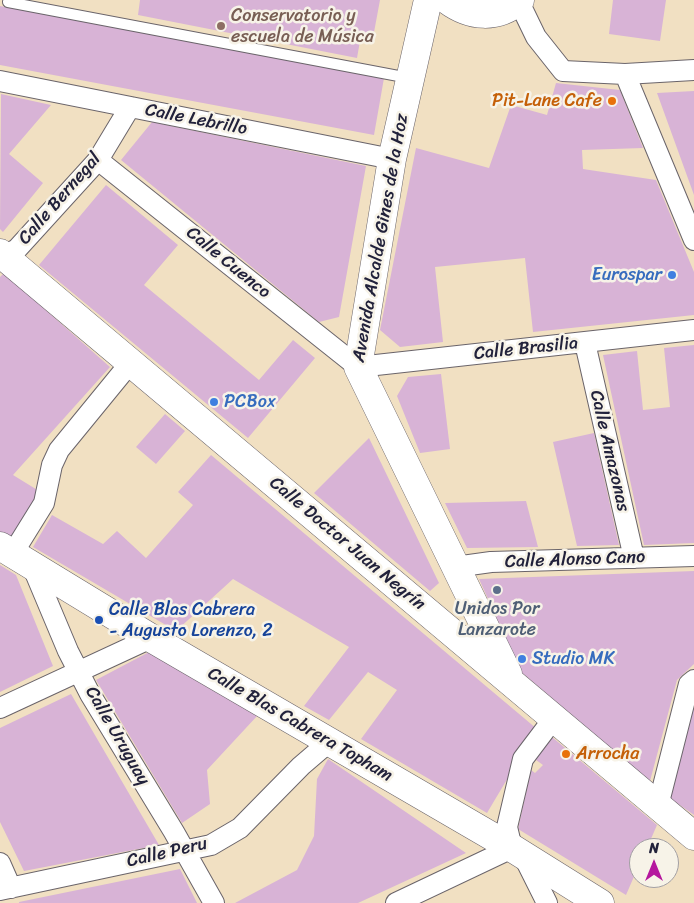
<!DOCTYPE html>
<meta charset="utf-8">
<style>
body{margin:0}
#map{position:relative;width:694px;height:903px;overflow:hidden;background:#f1e0c2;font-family:Sriracha,sans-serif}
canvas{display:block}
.north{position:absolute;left:629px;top:838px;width:50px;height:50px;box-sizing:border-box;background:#f7f3e8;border:1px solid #a29fa3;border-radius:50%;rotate:0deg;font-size:14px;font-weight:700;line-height:20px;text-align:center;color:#22223b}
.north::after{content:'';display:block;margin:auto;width:18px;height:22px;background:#b5179e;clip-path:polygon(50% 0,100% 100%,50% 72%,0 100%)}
</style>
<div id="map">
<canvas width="694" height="903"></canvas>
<div class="north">N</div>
</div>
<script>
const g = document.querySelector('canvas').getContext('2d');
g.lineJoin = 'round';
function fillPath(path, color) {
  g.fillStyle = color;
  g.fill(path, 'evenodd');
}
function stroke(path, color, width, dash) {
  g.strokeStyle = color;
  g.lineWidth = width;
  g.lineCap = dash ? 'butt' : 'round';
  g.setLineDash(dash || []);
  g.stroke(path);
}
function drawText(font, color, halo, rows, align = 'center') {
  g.font = font + ' Sriracha,sans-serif';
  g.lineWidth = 5;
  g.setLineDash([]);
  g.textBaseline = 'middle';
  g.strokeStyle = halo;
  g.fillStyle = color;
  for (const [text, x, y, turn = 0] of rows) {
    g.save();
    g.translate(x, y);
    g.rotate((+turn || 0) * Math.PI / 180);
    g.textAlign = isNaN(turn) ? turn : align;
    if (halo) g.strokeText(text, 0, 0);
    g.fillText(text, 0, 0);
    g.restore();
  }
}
fillPath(new Path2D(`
 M 140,0 L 380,0 L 372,43 L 360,41 L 357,58 L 138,15 Z
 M 613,0 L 666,0 L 660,41 L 609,34 Z
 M 0,6 L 384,78 L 374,135 L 0,65 Z
 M 556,83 L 620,90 L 643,148 L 582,150 L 583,169 L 656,180 L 694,272 L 694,315 L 533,332 L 525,258 L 435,267 L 443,342 L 400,347 L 380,330 L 416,148 L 489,168 L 511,105 L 547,115 Z
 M 694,91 L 694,195 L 657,93 Z
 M 1,94 L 51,105 L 9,154 L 43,183 L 3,232 L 0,229 Z
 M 152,122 L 366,166 L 339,317 L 319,322 L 121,160 Z
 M 106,185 L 178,245 L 144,285 L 259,380 L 293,340 L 315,358 L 248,438 L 39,265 Z
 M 4,273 L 110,367 L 13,475 L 39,491 L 12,539 L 0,532 L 0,277 Z
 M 694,345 L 694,543 L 644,545 L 603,355 L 637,351 L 643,410 L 670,407 L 664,348 Z
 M 441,374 L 450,449 L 420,453 L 397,396 L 408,377 Z
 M 165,414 L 185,431 L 156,464 L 136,447 Z
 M 594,433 L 619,545 L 577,546 L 553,442 Z
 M 369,438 L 439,583 L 430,591 L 314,493 Z
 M 211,455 L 537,729 L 487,813 L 361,739 L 397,690 L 368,672 L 329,720 L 304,706 L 349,647 L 233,579 L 176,631 L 33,547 L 52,515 L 103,544 L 117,531 L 146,558 L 193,505 L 178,492 Z
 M 526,501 L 538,547 L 467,548 L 445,503 Z
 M 0,565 L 16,575 L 53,666 L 0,692 Z
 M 694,571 L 694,664 L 677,680 L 650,781 L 521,672 L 479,579 Z
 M 151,651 L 258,715 L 207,770 L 210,804 L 182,823 L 96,680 Z
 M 71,694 L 159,845 L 24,871 L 0,822 L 0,728 Z
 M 694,706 L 694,815 L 667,796 Z
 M 552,737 L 657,825 L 647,848 L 639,848 L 639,865 L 626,895 L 518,829 L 531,770 L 535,773 L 543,765 L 536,760 L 540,749 Z
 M 328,759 L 466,853 L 358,903 L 235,903 L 297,870 L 314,836 L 317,779 Z
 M 180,869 L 197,903 L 19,903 L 19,902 Z`), '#d8b3d6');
const lane = new Path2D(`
 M 8,2 L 409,78`);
const street = new Path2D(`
 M 519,2 L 536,37 L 563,71 L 625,74 L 694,70
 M 625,74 L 694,240
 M 0,81 L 392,159
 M 98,160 L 358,367 L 694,330
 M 4,256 L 17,249 L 98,160 L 130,107
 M 585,343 L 634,558
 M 13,553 L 44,503 L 52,465 L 59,450 L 131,362
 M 31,563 L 68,651 L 90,694 L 174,832 L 214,903
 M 455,567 L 491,562 L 694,556
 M 0,708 L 151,638
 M 658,806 L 689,684 L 694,680
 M 523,855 L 547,903
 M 0,863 L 11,888
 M 0,890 L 211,845 L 240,828 L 301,766 L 329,742
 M 396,903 L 512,848 L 507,827 L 523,759 L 554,718`);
const secondary = new Path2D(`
 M 428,0 L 392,159 L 358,367 L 508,674
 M 0,253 L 694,836
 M 0,546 L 151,638 L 512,848 L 600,903`);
const primary = new Path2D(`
 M 447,0 C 470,17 497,20 520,0`);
stroke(lane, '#6a646a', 12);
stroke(street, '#6a646a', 22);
stroke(secondary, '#6a646a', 29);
stroke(primary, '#6a646a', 29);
stroke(lane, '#fff', 10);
stroke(street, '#fff', 20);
stroke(secondary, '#fff', 28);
stroke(primary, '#fff', 28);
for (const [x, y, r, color] of [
 [221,26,5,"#8d6e63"],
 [612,101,5,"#e8710a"],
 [672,275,5,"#3f7fe0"],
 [214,402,5,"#3f7fe0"],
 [497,590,5,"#5c6f8a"],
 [99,620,5,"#1a4fb4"],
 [522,659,5,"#3f7fe0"],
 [566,754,5,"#e8710a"]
]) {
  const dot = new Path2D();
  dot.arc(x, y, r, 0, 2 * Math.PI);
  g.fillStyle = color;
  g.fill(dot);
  stroke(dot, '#f7f3e8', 2);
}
drawText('18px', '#785e54', '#f7f3e8', [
 ["Conservatorio y",231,16],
 ["escuela de Música",231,37]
], 'left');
drawText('18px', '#c56008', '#f7f3e8', [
 ["Pit-Lane Cafe",602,101],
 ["Arrocha",576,754,"left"]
], 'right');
drawText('18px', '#22223b', '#f7f3e8', [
 ["Calle Lebrillo",196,120,11],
 ["Calle Bernegal",60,199,-49],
 ["Avenida Alcalde Gines de la Hoz",381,238,-80],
 ["Calle Cuenco",228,263,39],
 ["Calle Brasilia",526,349,-6],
 ["Calle Amazonas",609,451,77],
 ["Calle Doctor Juan Negrín",347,544,40],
 ["Calle Alonso Cano",575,560,-2],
 ["Calle Blas Cabrera Topham",300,725,30],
 ["Calle Uruguay",117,736,60],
 ["Calle Peru",167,853,-13]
]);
drawText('18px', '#366cbe', '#f7f3e8', [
 ["Eurospar",662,275,"right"],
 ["PCBox",224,402],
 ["Studio MK",532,659]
], 'left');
drawText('18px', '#4e5e75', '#f7f3e8', [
 ["Unidos Por",497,609],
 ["Lanzarote",497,630]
]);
drawText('18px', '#164399', '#f7f3e8', [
 ["Calle Blas Cabrera",109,610],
 ["- Augusto Lorenzo, 2",109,631]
], 'left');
</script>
